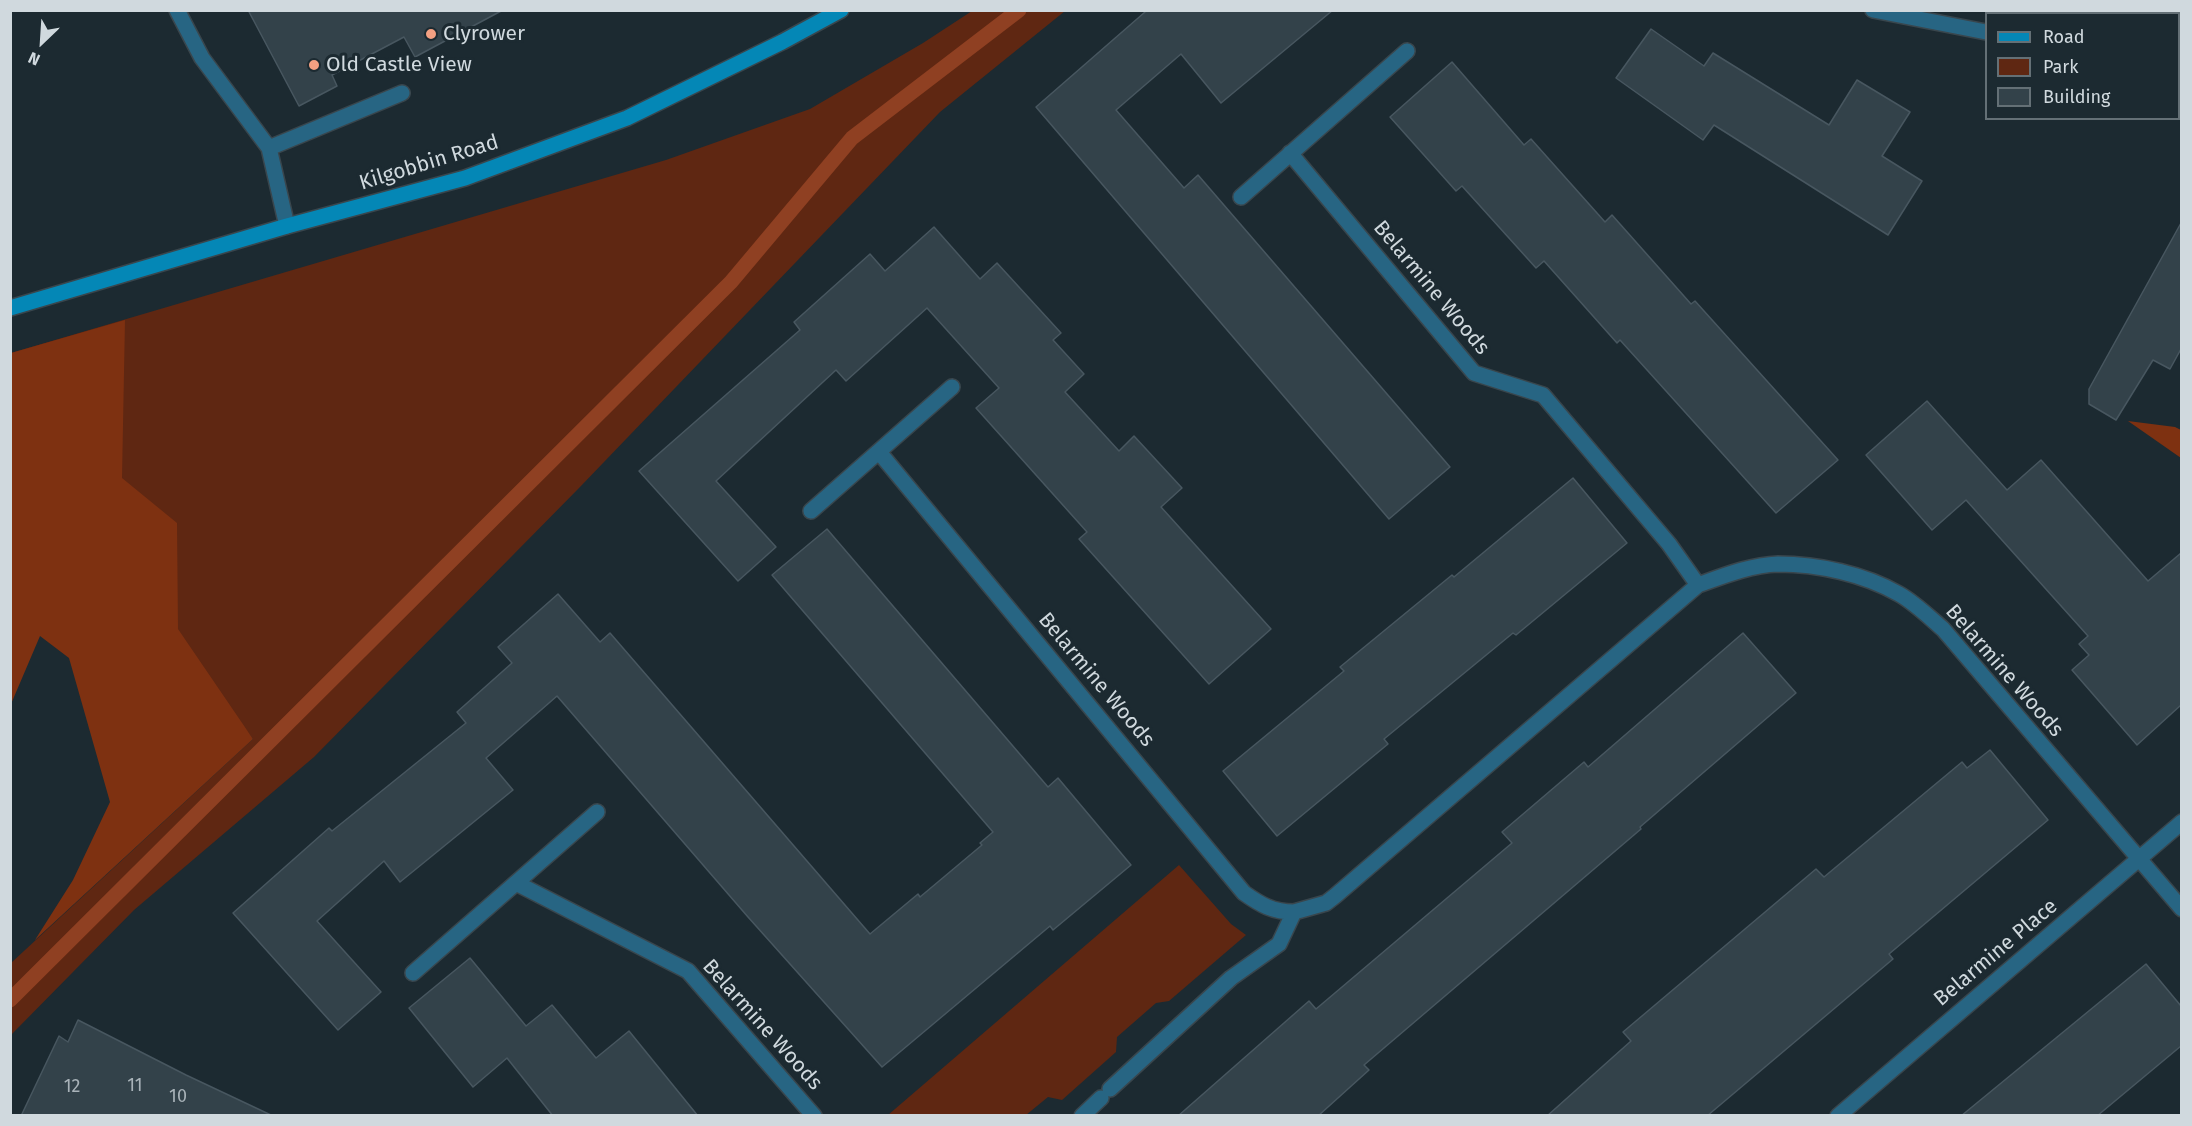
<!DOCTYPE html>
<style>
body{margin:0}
#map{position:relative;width:2192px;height:1126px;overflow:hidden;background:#1c2a31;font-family:"Fira Sans",sans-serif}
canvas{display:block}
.frame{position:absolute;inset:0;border:12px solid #d0d9de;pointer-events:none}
.legend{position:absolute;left:1985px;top:12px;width:195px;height:108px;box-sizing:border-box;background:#1c2a31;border:2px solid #647076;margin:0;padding:8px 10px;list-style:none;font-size:18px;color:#d0d9de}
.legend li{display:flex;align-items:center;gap:12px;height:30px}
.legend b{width:30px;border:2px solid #647076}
.north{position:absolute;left:12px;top:12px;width:60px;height:60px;-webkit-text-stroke:4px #1c2a31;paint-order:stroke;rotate:205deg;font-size:16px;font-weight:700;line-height:24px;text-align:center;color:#d0d9de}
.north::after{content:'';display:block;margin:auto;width:21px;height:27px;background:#d0d9de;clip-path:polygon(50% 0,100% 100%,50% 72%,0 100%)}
</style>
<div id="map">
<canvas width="2192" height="1126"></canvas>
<div class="frame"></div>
<ul class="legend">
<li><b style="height:8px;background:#0487b6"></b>Road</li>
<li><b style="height:16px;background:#5f2712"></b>Park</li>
<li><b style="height:16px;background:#33424a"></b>Building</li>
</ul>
<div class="north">N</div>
</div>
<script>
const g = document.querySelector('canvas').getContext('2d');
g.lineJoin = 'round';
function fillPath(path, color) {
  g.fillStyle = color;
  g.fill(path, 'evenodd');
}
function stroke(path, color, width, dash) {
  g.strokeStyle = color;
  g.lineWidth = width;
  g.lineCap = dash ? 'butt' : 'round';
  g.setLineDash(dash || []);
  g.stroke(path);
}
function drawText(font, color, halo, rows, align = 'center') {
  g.font = font + ' "Fira Sans",sans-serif';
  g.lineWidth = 6;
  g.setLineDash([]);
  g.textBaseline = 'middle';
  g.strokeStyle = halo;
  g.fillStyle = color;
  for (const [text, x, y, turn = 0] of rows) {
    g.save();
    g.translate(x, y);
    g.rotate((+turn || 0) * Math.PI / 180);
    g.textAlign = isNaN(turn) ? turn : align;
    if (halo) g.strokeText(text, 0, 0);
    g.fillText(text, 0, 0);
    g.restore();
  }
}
fillPath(new Path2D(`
 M 972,11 L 1065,11 L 940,112 L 580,487 L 314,757 L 134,910 L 11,1035 L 11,963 L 253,739 L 11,429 L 11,353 L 666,160 L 810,109 L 923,43 Z
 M 2064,11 L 2181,11 L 2181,73 L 2178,71 L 2178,14 L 2076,14 Z
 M 1179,865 L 1231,924 L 1246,935 L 1169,1001 L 1156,1003 L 1117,1037 L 1116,1052 L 1062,1100 L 1048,1097 L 1026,1115 L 888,1115 Z`), '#5f2712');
fillPath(new Path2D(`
 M 125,320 L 122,478 L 177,523 L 178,629 L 253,739 L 35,940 L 73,880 L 110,802 L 69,658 L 40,636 L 11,704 L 11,353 Z
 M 2128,421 L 2175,427 L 2181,430 L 2181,458 Z`), '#7e3111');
stroke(new Path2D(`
 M 10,1000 L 731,282 L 852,138 L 1019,10`), '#8f4022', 15);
const building = new Path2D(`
 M 248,10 L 503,10 L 415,57 L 404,37 L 332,75 L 337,86 L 299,106 Z
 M 1144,10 L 1333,10 L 1221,103 L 1181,54 L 1116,110 L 1184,188 L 1198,175 L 1450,467 L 1389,519 L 1036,107 L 1145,12 Z
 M 1651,29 L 1704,66 L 1713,53 L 1829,125 L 1857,80 L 1910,112 L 1882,156 L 1922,181 L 1888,235 L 1714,125 L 1703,140 L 1616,78 Z
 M 1452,62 L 1524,145 L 1531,139 L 1605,222 L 1612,215 L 1691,304 L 1695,301 L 1838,460 L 1776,513 L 1620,340 L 1617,343 L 1544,261 L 1536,268 L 1462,186 L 1456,191 L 1390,117 Z
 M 2181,223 L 2181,349 L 2170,369 L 2153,360 L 2116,420 L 2089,404 L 2089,389 Z
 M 934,227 L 980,279 L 997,263 L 1061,333 L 1053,340 L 1084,374 L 1065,392 L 1119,451 L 1134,436 L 1182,488 L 1161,507 L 1271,629 L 1209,684 L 1079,539 L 1087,532 L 976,408 L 999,388 L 927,308 L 846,381 L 836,370 L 716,481 L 776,547 L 738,581 L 639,471 L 800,330 L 794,322 L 870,254 L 885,271 Z
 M 1927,401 L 2007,490 L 2041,460 L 2148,581 L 2181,553 L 2181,705 L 2137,745 L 2072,670 L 2089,655 L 2079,644 L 2088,636 L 1966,500 L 1932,530 L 1866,455 Z
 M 1573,478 L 1627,543 L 1516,635 L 1513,633 L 1384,739 L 1388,744 L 1277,836 L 1223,771 L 1344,671 L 1340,667 L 1452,575 L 1454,577 Z
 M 827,529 L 1048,787 L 1058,778 L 1131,865 L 1053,930 L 1050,926 L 882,1067 L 748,917 L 557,696 L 486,758 L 513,790 L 400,882 L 384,861 L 317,921 L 381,992 L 338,1030 L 233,913 L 329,828 L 332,831 L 466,723 L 457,712 L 512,663 L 498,647 L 558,594 L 600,642 L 610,633 L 870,934 L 918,894 L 920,897 L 982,845 L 980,843 L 993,832 L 772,575 Z
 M 1743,633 L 1796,693 L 1640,827 L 1641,829 L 1364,1065 L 1369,1070 L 1318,1116 L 1178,1116 L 1309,1001 L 1316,1009 L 1512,843 L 1502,832 L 1584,762 L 1588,767 Z
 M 1990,750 L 2048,820 L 1889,954 L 1893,959 L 1707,1116 L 1547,1116 L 1631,1041 L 1623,1032 L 1816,869 L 1824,877 L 1962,762 L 1967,768 Z
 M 470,958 L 526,1026 L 552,1005 L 596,1058 L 629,1031 L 698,1116 L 553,1116 L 507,1058 L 473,1087 L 409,1008 Z
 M 2146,964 L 2181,1006 L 2181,1046 L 2097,1116 L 1961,1116 Z
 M 78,1020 L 186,1075 L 273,1116 L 21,1116 L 59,1036 L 68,1042 Z`);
fillPath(building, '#33424a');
stroke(building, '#485760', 1.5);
const street = new Path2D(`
 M 177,10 L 202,58 L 269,148 L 287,226
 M 1873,10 L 1986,32
 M 2178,99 L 2182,101
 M 269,148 L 402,93
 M 1290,153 L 1474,373 L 1543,395 L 1669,544 L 1698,585
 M 1241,197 L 1407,51
 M 879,452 L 1244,893 C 1261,905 1273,912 1294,912
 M 811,511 L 952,387
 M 516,883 L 688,971 L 814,1116
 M 413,973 L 597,812
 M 1110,1089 L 1231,978 L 1279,944 L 1294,912 L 1326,903 L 1335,896 L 1698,585 C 1723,576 1750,565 1778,564 C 1818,564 1864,574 1899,594 C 1915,603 1929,617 1943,629 L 2182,909
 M 1082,1116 L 1101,1098
 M 1838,1116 L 2182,822`);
const secondary = new Path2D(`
 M 10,308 L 287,226 L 465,178 L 627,118 L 782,42 L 841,10`);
stroke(street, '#39464d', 18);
stroke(secondary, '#39464d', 18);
stroke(street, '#276583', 15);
stroke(secondary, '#0487b6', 15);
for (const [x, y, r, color] of [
 [431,34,6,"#f3a082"],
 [314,65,6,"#f3a082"]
]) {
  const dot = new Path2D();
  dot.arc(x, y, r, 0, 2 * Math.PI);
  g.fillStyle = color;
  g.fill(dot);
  stroke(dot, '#1c2a31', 2);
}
drawText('18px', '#a9b3b9', null, [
 ["11",135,1086],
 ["12",72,1087],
 ["10",178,1097]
]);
drawText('21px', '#d0d9de', '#1c2a31', [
 ["Clyrower",443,34],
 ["Old Castle View",326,65]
], 'left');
drawText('21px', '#d0d9de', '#1c2a31', [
 ["Kilgobbin Road",429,163,-17],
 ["Belarmine Woods",1431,288,50],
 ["Belarmine Woods",2004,671,49],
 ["Belarmine Woods",1096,680,50],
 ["Belarmine Place",1996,953,-40],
 ["Belarmine Woods",762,1025,48]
]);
</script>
